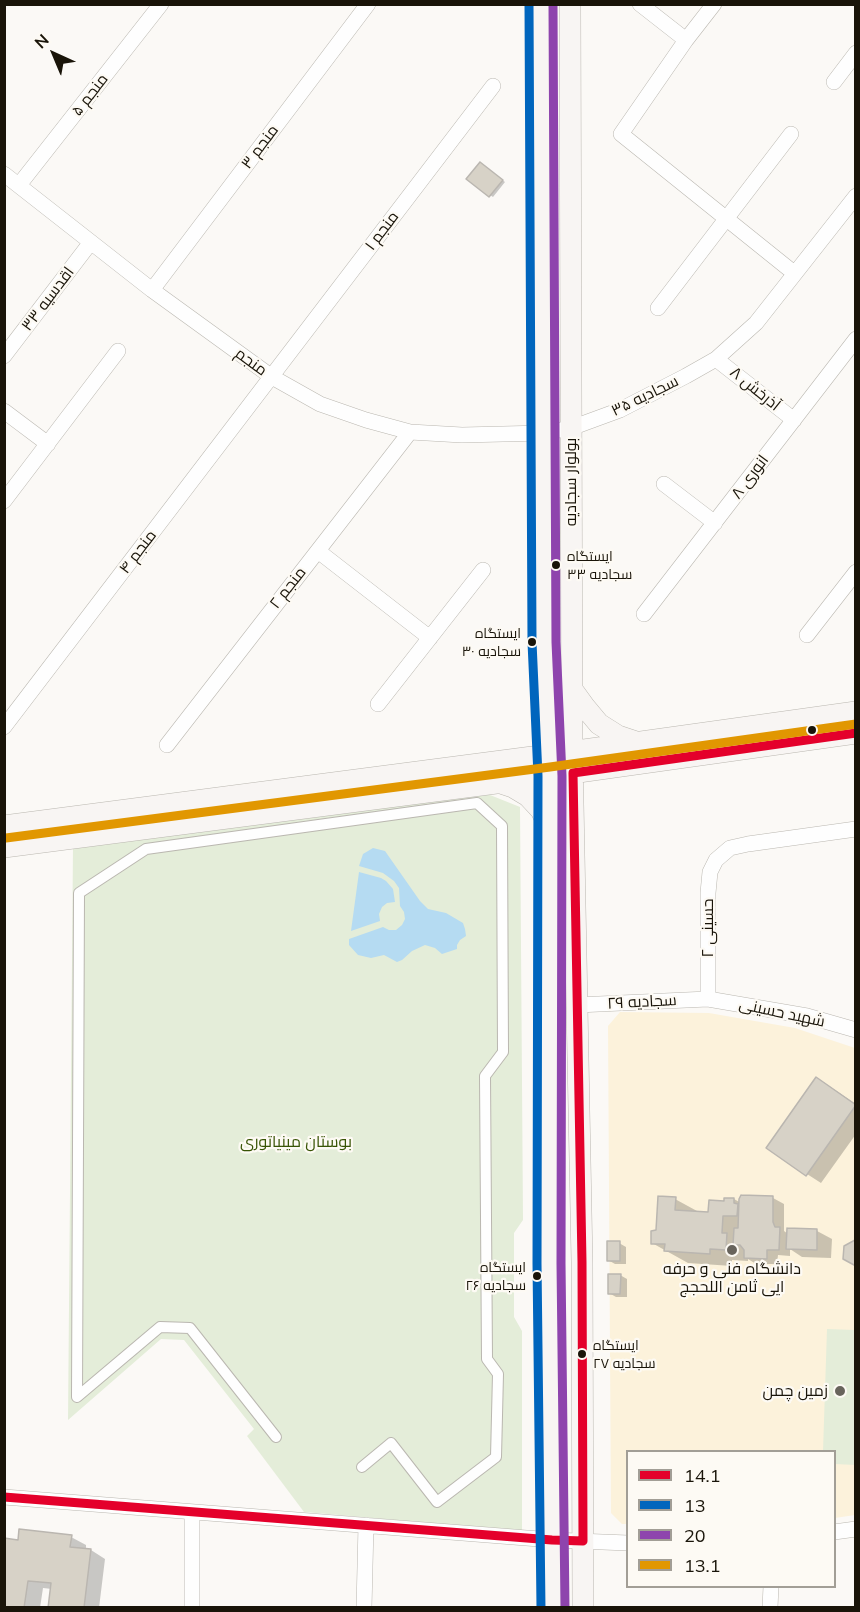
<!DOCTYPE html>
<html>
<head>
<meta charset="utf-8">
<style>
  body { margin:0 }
  #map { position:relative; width:860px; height:1612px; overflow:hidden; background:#fbf9f6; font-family:Mulish,sans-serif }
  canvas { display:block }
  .frame { position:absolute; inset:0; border:6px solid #191409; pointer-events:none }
  .legend { position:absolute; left:626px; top:1450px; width:210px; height:138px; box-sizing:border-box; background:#fdfaf4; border:2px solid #a29e96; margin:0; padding:8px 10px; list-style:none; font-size:18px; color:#191409 }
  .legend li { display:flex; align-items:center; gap:12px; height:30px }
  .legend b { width:30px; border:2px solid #a29e96 }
  .north { position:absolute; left:24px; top:24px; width:60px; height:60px; -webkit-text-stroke:4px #fdfaf4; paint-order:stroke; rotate:316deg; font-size:16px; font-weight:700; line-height:24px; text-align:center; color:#191409 }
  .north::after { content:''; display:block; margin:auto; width:21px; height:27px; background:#191409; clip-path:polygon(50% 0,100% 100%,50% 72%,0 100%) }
</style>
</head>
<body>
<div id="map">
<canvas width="860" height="1612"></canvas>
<div class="frame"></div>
<ul class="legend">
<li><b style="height:8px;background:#e4002b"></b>14.1</li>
<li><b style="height:8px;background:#0065bd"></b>13</li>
<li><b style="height:8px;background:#8e44ad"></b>20</li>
<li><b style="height:8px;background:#e19701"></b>13.1</li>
</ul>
<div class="north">N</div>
</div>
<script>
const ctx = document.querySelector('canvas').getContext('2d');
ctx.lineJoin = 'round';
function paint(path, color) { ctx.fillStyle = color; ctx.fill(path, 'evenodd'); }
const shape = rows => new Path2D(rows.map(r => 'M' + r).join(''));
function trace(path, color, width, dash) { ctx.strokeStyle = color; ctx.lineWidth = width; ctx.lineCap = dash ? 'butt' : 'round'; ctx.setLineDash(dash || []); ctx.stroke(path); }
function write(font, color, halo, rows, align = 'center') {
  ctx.font = font + ' Mulish,Cairo,sans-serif'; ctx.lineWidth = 4.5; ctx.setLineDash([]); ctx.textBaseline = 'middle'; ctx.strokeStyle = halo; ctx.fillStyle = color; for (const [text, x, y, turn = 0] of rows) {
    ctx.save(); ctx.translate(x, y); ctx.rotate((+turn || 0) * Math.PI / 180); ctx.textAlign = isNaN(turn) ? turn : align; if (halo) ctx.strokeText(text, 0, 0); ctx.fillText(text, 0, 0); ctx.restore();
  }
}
const built = shape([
  [620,1012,709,1013,795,1028,855,1048,855,1515,835,1518,834,1452,628,1452,627,1524,622,1524,611,1513,608,1026]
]);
const green = shape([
  [475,789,520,807,523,1220,514,1233,514,1317,522,1331,522,1531,304,1512,247,1436,254,1429,184,1340,161,1339,68,1420,73,846],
  [827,1329,855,1330,855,1465,835,1464,834,1452,823,1451]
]);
const water = shape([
  [373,848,385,851,420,901,428,909,446,913,463,923,465,929,466,936,460,940,457,945,457,949,442,954,435,948,425,945,412,951,402,960,397,962,384,955,371,958,358,955,349,945,349,939,383,927,389,930,396,930,402,925,405,919,404,912,400,906,399,888,394,881,383,873,359,866,363,854],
  [359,872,381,878,386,881,393,889,395,902,387,903,382,907,379,914,380,921,351,931]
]);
const shadow = shape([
  [483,165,505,182,493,197,490,195],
  [817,1078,856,1104,856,1134,821,1183,807,1174],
  [773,1198,784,1204,784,1231,788,1234,788,1230,817,1231,832,1239,831,1258,802,1257,790,1249,790,1256,778,1255,777,1264,756,1264,748,1259,748,1261,732,1260,732,1266,688,1263,652,1243,675,1199,697,1211,697,1213,709,1214,725,1202,734,1199,741,1203],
  [619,1243,626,1247,626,1264,615,1264,608,1260],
  [620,1275,627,1279,627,1297,616,1297,609,1293],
  [71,1537,86,1545,86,1550,91,1550,105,1559,99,1608,49,1608,52,1589,43,1588,40,1608,4,1608,19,1542]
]);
const building = shape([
  [480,162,503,180,489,197,466,179,480,162],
  [816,1077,856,1105,806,1176,766,1148,816,1077],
  [741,1195,773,1196,773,1222,775,1227,780,1227,779,1250,767,1250,767,1259,744,1258,744,1250,740,1245,733,1245,734,1228,738,1228,739,1199,741,1195],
  [658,1196,676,1197,675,1210,708,1212,709,1200,724,1201,724,1198,734,1198,734,1203,738,1204,737,1216,723,1216,722,1233,727,1233,726,1250,710,1249,710,1254,664,1251,665,1244,651,1244,651,1231,656,1230,658,1196],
  [787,1228,817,1229,817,1250,786,1249,787,1228],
  [855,1240,856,1264,854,1265,843,1259,844,1246,855,1240],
  [607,1241,620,1241,620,1261,607,1261,607,1241],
  [608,1274,621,1274,620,1294,608,1294,608,1274],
  [19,1529,72,1535,70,1547,91,1549,84,1608,48,1608,51,1583,28,1581,24,1608,4,1608,4,1538,18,1540,19,1529]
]);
const pedestrian = shape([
  [276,1437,190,1328,160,1327,77,1397,79,893,146,849,477,803,502,826,503,1052,485,1076,487,1359,498,1374,496,1457,437,1502,391,1443,362,1467]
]);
const minor = shape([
  [640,4,686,40],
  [714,4,686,40,621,134,794,273],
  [834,82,856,53],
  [4,174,152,290,272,377,320,404,366,420,410,432,462,435,544,433,571,428,620,410,686,376,716,359,756,323,856,196],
  [19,185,161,4],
  [152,290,368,4],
  [658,308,791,134],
  [4,356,91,242],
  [716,359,794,420],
  [4,411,48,444],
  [664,484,715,523],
  [4,501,118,351],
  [318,551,430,638],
  [644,614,856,339],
  [807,635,856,572],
  [378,704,483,570],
  [4,727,493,86],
  [167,745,410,432],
  [708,999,708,893,710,872,716,860,730,848,748,844,856,829],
  [577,1005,708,999,807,1016,856,1030],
  [4,1497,552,1540,628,1543],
  [834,1532,856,1529],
  [192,1608,192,1512],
  [364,1608,366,1525],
  [770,1608,771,1586]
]);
const secondary = shape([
  [541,4,544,433,544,642,550,776,549,1263,553,1608],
  [570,4,572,752,582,1262,583,1608],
  [571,688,584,706,599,724,618,736,636,742],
  [501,783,513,787,528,796,541,810,549,826],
  [4,826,548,755,856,712],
  [4,847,550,776,856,733]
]);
const bus1 = shape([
  [4,1497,552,1540,583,1541,582,1262,573,773,856,733]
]);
const bus2 = shape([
  [529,4,532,642,538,776,537,1263,541,1608]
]);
const bus3 = shape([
  [553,4,556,642,562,776,561,1263,565,1608]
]);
const bus4 = shape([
  [6,838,550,767,856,724]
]);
const markers = [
  [556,565,5,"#191409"],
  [532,642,5,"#191409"],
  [812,730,5,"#191409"],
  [732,1250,6,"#68645c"],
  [537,1276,5,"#191409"],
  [582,1354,5,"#191409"],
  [840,1391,6,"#68645c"]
];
const busNames = [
  ["ایستگاه",567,557],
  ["سجادیه ۳۳",567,575],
  ["ایستگاه",521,634,"right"],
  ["سجادیه ۳۰",521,652,"right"],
  ["ایستگاه",526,1268,"right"],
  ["سجادیه ۲۶",526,1286,"right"],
  ["ایستگاه",593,1346],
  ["سجادیه ۲۷",593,1364]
];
const streetNames = [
  ["منجم ۵",90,95,-52],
  ["منجم ۳",260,147,-53],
  ["منجم ۱",382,231,-53],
  ["اقدسیه ۳۳",48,299,-53],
  ["منجم",251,362,36],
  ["آذرخش ۸",755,389,39],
  ["سجادیه ۳۵",645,396,-26],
  ["انوری ۸",750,477,-53],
  ["بولوار سجادیه",571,482,-90],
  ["منجم ۴",138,552,-53],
  ["منجم ۲",288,588,-52],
  ["حسینی ۲",708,928,-90],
  ["سجادیه ۲۹",642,1002,-3],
  ["شهید حسینی",782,1013,12]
];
const parkNames = [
  ["بوستان مینیاتوری",296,1142]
];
const poiNames = [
  ["دانشگاه فنی و حرفه",732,1269],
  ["ایی ثامن اللحجج",732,1287],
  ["زمین چمن",828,1391,"right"]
];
paint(built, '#fcf2db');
paint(green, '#e4edd9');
paint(water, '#b5dbf2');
paint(shadow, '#0003');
paint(building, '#d7d2c7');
trace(building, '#bab6b0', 1.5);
trace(pedestrian, '#bab7b0', 12);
trace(minor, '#bab7b0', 16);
trace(secondary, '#bab7b0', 22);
trace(pedestrian, '#fefefe', 10);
trace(minor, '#fefefe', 15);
trace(secondary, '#f8f5f3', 21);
trace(bus1, '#e4002b', 9);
trace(bus2, '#0065bd', 9);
trace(bus3, '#8e44ad', 9);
trace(bus4, '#e19701', 9);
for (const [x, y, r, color] of markers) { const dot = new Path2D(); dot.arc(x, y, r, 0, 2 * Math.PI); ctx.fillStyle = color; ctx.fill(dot); trace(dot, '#fdfaf4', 2); }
write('14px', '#191409', '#fdfaf4', busNames, 'left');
write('16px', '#191409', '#fdfaf4', streetNames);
write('16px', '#375304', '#fdfaf4', parkNames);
write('16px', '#191409', '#fdfaf4', poiNames);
</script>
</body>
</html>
